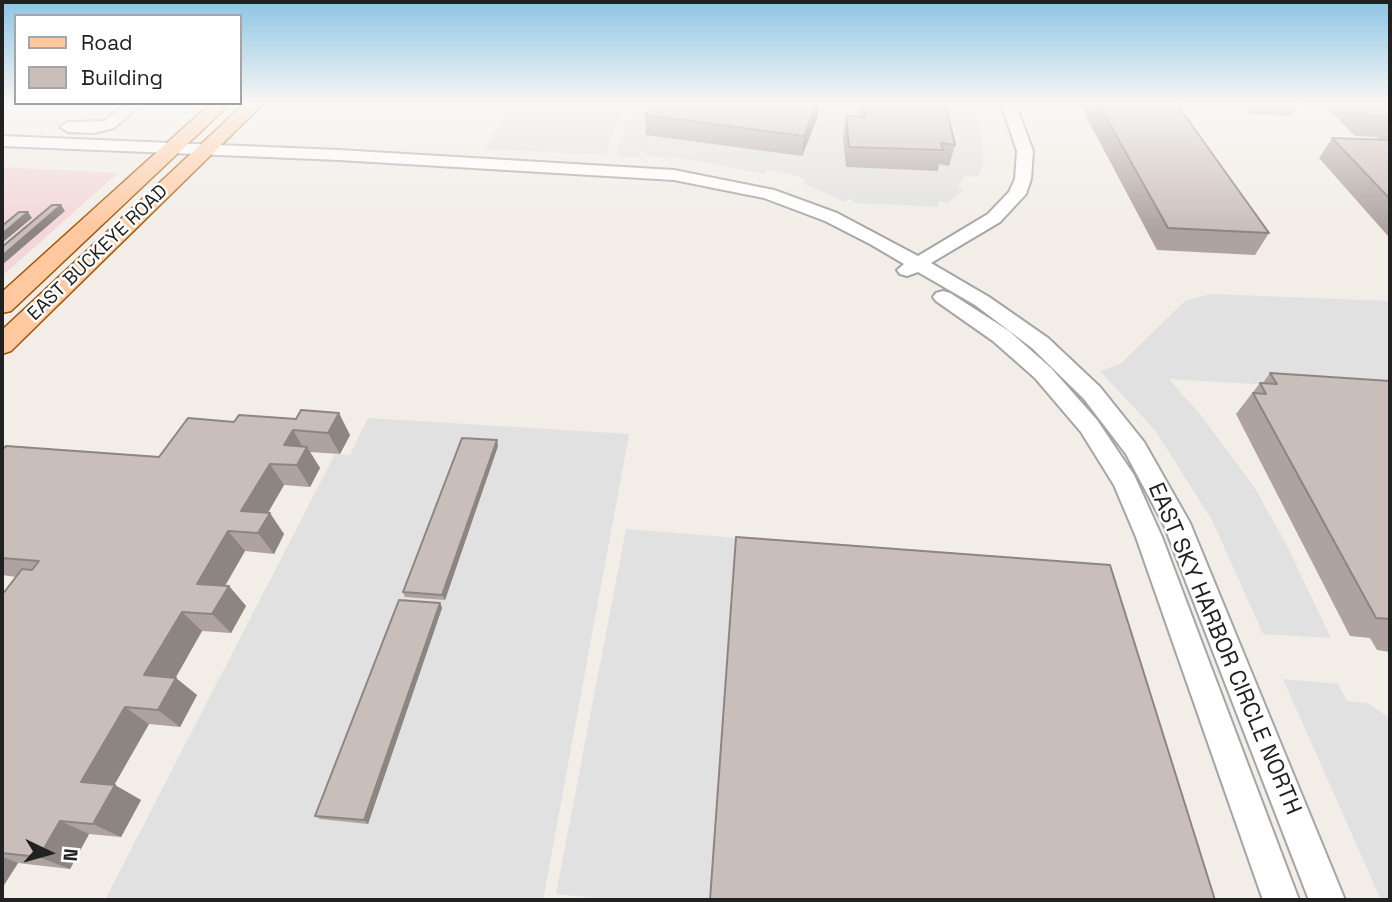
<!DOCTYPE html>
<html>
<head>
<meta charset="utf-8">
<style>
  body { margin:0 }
  #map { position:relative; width:1392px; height:902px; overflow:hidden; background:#f2ede7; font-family:"Space Grotesk",sans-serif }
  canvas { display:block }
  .frame { position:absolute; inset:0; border:4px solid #212121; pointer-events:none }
  .legend { position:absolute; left:14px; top:14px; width:228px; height:91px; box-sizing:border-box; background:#fff; border:2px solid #a6a6a6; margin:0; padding:9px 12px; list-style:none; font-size:21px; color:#212121 }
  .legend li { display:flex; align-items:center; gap:14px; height:35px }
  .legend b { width:35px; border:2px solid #a6a6a6 }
  .north { position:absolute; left:14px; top:818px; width:70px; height:70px; -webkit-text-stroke:5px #fff; paint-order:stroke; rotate:95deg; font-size:19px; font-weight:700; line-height:28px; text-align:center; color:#212121 }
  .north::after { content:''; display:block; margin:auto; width:24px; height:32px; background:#212121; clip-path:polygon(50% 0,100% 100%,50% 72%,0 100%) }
</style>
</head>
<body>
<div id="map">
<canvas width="1392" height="902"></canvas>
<div class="frame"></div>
<ul class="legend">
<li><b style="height:9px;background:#ffc89f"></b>Road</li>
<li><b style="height:19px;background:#cabeba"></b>Building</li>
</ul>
<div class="north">N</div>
</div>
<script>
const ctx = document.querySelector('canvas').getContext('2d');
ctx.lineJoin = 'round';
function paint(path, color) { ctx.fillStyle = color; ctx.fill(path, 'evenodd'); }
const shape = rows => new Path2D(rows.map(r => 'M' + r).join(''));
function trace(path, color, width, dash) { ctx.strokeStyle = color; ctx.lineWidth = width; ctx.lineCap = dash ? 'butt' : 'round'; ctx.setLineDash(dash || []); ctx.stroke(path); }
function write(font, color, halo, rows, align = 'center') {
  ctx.font = font + ' "Space Grotesk",sans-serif'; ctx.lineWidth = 5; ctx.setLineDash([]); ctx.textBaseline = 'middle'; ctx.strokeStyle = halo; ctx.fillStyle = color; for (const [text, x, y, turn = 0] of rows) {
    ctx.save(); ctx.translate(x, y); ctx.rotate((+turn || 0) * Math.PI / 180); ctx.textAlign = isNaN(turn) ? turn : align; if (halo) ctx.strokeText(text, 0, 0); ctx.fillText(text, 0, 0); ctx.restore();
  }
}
const commercial = shape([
  [2,167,118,173,2,276]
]);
const parking = shape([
  [510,103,623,103,606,155,484,149],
  [638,103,972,103,983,138,983,163,977,178,966,175,958,187,964,190,948,203,938,201,938,207,853,203,851,198,845,202,803,183,806,179,768,169,764,174,693,160,645,155,645,151,641,151,639,157,616,156,627,118,636,118,641,109,635,108],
  [1211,294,1390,301,1390,400,1289,386,1169,379,1203,418,1255,488,1285,542,1331,638,1263,634,1212,520,1155,430,1100,371,1120,364,1185,301],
  [368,418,629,434,543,900,105,900,335,454,350,455],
  [626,529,738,538,712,900,614,900,556,894],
  [1283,679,1338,684,1347,701,1367,703,1390,718,1390,900,1381,900]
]);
const minor = shape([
  [127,103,143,103,114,128,94,133,68,132,60,127,68,122,104,121,127,103],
  [1001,103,1015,103,1033,151,1031,179,1026,194,1000,222,931,263,989,297,1048,338,1100,387,1144,442,1190,523,1345,900,1309,900,1164,525,1126,454,1084,399,1032,348,975,305,918,272,907,276,900,274,897,270,904,264,870,244,825,221,764,198,674,180,339,160,2,146,2,136,339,150,674,170,774,190,837,213,918,256,988,214,1009,192,1015,179,1017,151,1001,103],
  [943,291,950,293,1009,331,1051,368,1097,420,1134,475,1162,537,1299,900,1263,900,1136,537,1114,485,1081,432,1035,378,993,341,936,301,933,297,936,293,943,291]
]);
const major = shape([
  [211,103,231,103,11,311,2,313,2,292,211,103],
  [245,103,264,103,11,351,2,354,2,330,245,103]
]);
const wall = shape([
  [859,103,945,103,955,145,949,166,939,164,938,171,846,167,843,137,846,116,860,117],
  [1079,103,1176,103,1269,233,1255,255,1157,250],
  [1242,103,1298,103,1291,116,1251,114],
  [1322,103,1390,103,1390,237,1388,236,1319,158,1332,138,1379,140,1377,137,1355,136],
  [645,115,818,116,802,156,646,135],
  [1270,373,1390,381,1390,652,1377,650,1370,638,1350,636,1236,414,1260,383,1262,384],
  [188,418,350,435,340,454,310,452,320,468,310,487,284,485,267,513,284,534,274,554,245,551,225,586,229,586,246,606,231,633,202,631,175,678,197,695,180,727,149,724,114,785,141,800,121,837,89,834,70,869,18,863,4,885,2,884,2,595,16,577,2,575,2,450,159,457],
  [498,446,445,600,405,597,403,592],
  [440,603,442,608,368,824,320,819,315,816]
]);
const shadedWall = shape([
  [817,103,819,103,818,116,802,156,804,136],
  [61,205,65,211,2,265,2,256],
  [28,212,32,218,2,243,2,234],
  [339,413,350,435,340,454,328,433],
  [293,430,305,451,307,447,320,468,310,487,284,445],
  [497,440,498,446,445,600,442,595],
  [270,464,284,485,257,532,241,511],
  [270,513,284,534,274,554,258,533],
  [228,531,245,551,215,603,197,584],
  [229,586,246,606,231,633,212,614],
  [440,603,442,608,368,824,364,820],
  [182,612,202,631,167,693,144,675],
  [176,678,197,695,180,727,158,710],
  [125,707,149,724,108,796,81,782],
  [115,785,141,800,121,837,93,824],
  [60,821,89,834,70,869,39,857],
  [2,857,18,863,4,885,2,884]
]);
const building = shape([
  [654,103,817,103,804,136,645,115,654,103],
  [864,103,945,103,955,145,941,143,943,150,849,147,846,116,866,117,864,103],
  [1098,103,1176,103,1269,233,1168,228,1098,103],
  [1355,103,1390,103,1390,117,1369,116,1355,103],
  [1332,138,1390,140,1390,199,1332,138],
  [52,205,61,205,2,256,2,247,52,205],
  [19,212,28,212,2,234,2,226,19,212],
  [1270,373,1390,381,1390,619,1376,618,1253,393,1266,394,1260,383,1277,384,1270,373],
  [301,410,339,413,328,433,293,430,284,445,307,447,297,465,270,464,241,511,270,513,258,533,228,531,197,584,229,586,212,614,182,612,144,675,176,678,158,710,125,707,81,782,115,785,93,824,60,821,39,857,2,853,2,595,22,569,32,570,39,561,2,558,2,450,6,446,159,457,188,418,234,422,239,415,296,419,301,410],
  [462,438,497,440,442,595,403,592,462,438],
  [736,537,1110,565,1215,900,710,900,736,537],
  [399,600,440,603,364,820,315,816,399,600]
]);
const farStreetnames = [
  ["EAST BUCKEYE ROAD",98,253,-44]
];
const streetNames = [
  ["EAST SKY HARBOR CIRCLE NORTH",1224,649,67]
];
paint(commercial, '#f3d6d9');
paint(parking, '#e1e1e1');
trace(minor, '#a5a5a5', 4);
trace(major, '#9e5400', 3);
paint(minor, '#fff');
paint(major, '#ffc89f');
paint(wall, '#aea3a0');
paint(shadedWall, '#8d8582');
paint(building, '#cabeba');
trace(building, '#8d8582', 2);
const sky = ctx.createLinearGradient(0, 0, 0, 229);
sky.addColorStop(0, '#8dc4e5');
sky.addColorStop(0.45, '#f9f7f4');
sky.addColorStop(1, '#f9f7f400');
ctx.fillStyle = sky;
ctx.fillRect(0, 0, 1392, 229);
write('19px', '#212121', '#fff', farStreetnames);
write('23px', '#212121', '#fff', streetNames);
</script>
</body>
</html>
